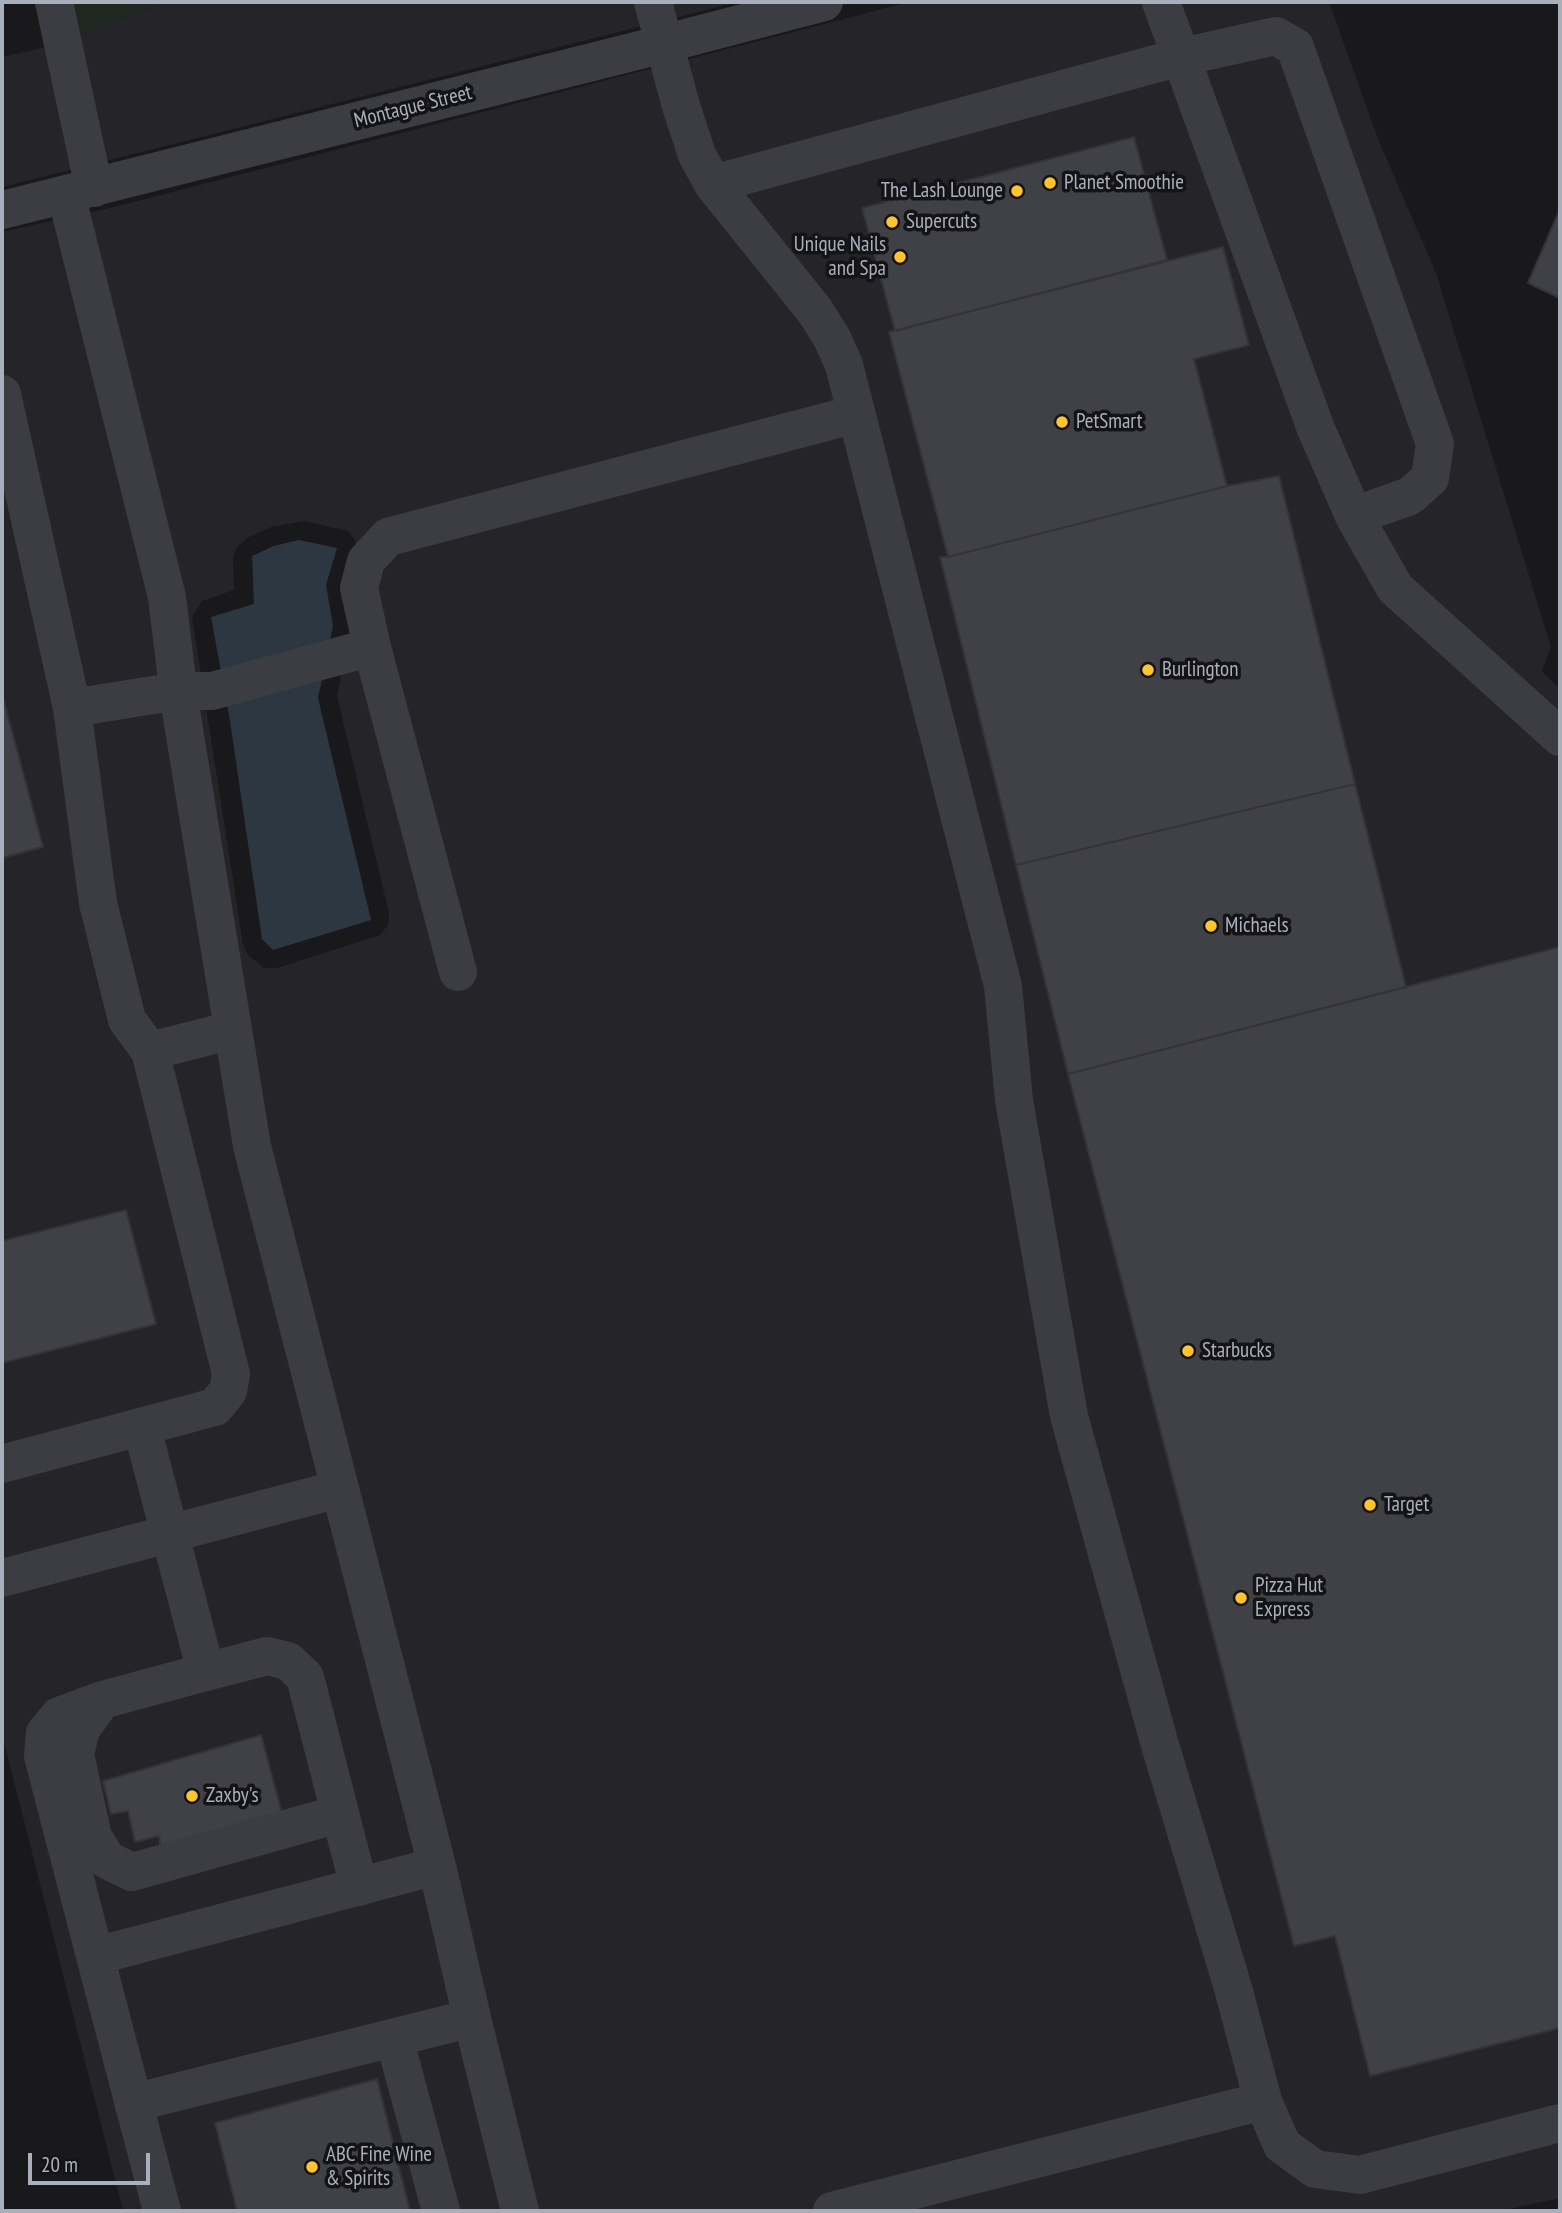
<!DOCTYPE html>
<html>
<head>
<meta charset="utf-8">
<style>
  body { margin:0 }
  #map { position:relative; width:1562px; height:2213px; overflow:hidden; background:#19191c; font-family:"PT Sans Narrow",sans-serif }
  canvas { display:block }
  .frame { position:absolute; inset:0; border:4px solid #aaafbc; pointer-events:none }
  .scale { position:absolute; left:28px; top:2153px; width:122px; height:32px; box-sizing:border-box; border:4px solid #aaafbc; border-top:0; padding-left:9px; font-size:21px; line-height:24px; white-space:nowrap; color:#aaafbc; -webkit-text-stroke:5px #141417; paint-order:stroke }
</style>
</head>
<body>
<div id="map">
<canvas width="1562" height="2213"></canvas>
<div class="frame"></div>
<div class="scale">20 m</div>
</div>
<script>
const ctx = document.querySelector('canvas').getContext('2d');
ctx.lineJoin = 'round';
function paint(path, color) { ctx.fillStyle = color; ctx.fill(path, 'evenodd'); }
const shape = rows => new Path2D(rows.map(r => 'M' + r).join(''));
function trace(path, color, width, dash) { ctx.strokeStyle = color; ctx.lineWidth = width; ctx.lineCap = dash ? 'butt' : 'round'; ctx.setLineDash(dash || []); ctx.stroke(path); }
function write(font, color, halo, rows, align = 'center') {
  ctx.font = font + ' "PT Sans Narrow",sans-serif'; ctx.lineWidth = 7; ctx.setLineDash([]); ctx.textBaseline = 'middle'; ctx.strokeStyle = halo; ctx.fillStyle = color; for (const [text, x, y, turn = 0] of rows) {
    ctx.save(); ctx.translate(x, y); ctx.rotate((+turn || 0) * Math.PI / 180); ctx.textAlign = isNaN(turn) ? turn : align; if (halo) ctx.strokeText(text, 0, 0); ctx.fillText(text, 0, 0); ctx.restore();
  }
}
const built = shape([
  [167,2,738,2,2,187,2,57,50,46],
  [910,2,1329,2,1378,139,1436,273,1551,647,1542,671,1560,690,1560,2198,1499,2211,123,2211,2,1734,2,232,118,206],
  [305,521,348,531,355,540,351,628,337,696,389,913,388,925,380,935,277,968,264,968,248,955,243,944,192,617,202,601,234,590,233,559,237,547,247,538,271,527]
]);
const green = shape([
  [44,2,167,2,50,46]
]);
const water = shape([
  [299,540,337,548,326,585,333,626,318,698,371,920,273,950,262,939,230,721,211,617,254,604,252,556,274,546]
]);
const building = shape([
  [1134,137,1167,260,895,331,862,208,1134,137],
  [1560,209,1560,298,1528,283,1560,209],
  [1223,247,1249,345,1194,359,1227,486,948,557,889,332,1223,247],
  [1279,476,1355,784,1016,865,940,557,948,557,1227,486,1279,476],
  [2,694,43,847,2,858,2,694],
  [1355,784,1406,987,1068,1074,1016,865,1355,784],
  [1560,947,1560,2028,1370,2076,1335,1936,1294,1946,1068,1074,1560,947],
  [126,1210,156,1324,2,1363,2,1241,126,1210],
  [261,1735,283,1817,161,1851,159,1836,135,1842,128,1811,111,1814,103,1781,261,1735],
  [377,2079,410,2211,237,2211,215,2123,377,2079]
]);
const minor = shape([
  [54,2,94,188],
  [653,2,681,106,697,155,713,184,815,311,832,338,844,365,1003,986,1014,1100,1069,1416,1160,1745,1233,1988,1263,2101,1282,2145,1315,2169,1360,2175,1560,2123],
  [1161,2,1316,429,1354,516,1395,588,1560,737],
  [713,184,1181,57,1276,36,1295,47,1435,444,1430,478,1410,496,1354,516],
  [66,194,167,597,180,705,252,1146,437,1866,472,2018,520,2211],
  [2,210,640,50,824,2],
  [2,394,72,708,98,903,127,1020,150,1051,231,1374,228,1391,215,1407,2,1464],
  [72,708,178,691,212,691,372,647],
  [458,972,372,647,359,588,366,561,388,537,856,414],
  [150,1051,233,1030],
  [142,1428,206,1672],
  [2,1578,339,1489],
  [102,1700,81,1729,75,1754,93,1837,107,1860,132,1872,339,1814],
  [95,1956,43,1756,45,1733,59,1716,102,1700,206,1672,267,1656,288,1661,305,1677,359,1887],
  [394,2038,441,2211],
  [133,2103,472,2018],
  [162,2211,95,1956,437,1866],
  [832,2211,1263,2101]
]);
const markers = [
  [1050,183,7,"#ffc42e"],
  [1017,191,7,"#ffc42e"],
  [892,222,7,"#ffc42e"],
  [900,257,7,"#ffc42e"],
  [1062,422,7,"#ffc42e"],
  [1148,670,7,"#ffc42e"],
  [1211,926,7,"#ffc42e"],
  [1188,1351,7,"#ffc42e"],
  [1370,1505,7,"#ffc42e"],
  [1241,1598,7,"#ffc42e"],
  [192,1796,7,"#ffc42e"],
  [312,2167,7,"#ffc42e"]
];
const streetNames = [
  ["Montague Street",413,107,-14]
];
const poiNames = [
  ["Planet Smoothie",1064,183],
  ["The Lash Lounge",1003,191,"right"],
  ["Supercuts",906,222],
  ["Unique Nails",886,245,"right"],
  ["and Spa",886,269,"right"],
  ["PetSmart",1076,422],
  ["Burlington",1162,670],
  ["Michaels",1225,926],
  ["Starbucks",1202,1351],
  ["Target",1384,1505],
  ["Pizza Hut",1255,1586],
  ["Express",1255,1610],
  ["Zaxby's",206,1796],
  ["ABC Fine Wine",326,2155],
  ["& Spirits",326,2179]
];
paint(built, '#252529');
paint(green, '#1e2720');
paint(water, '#2d3741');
paint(building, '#404146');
trace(building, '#333338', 2);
trace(minor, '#3c3c43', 38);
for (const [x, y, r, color] of markers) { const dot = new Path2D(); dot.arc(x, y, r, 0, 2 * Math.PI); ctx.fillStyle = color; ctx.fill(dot); trace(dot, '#141417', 2.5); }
write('21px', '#aaafbc', '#141417', streetNames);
write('21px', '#aaafbc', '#141417', poiNames, 'left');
</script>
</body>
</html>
